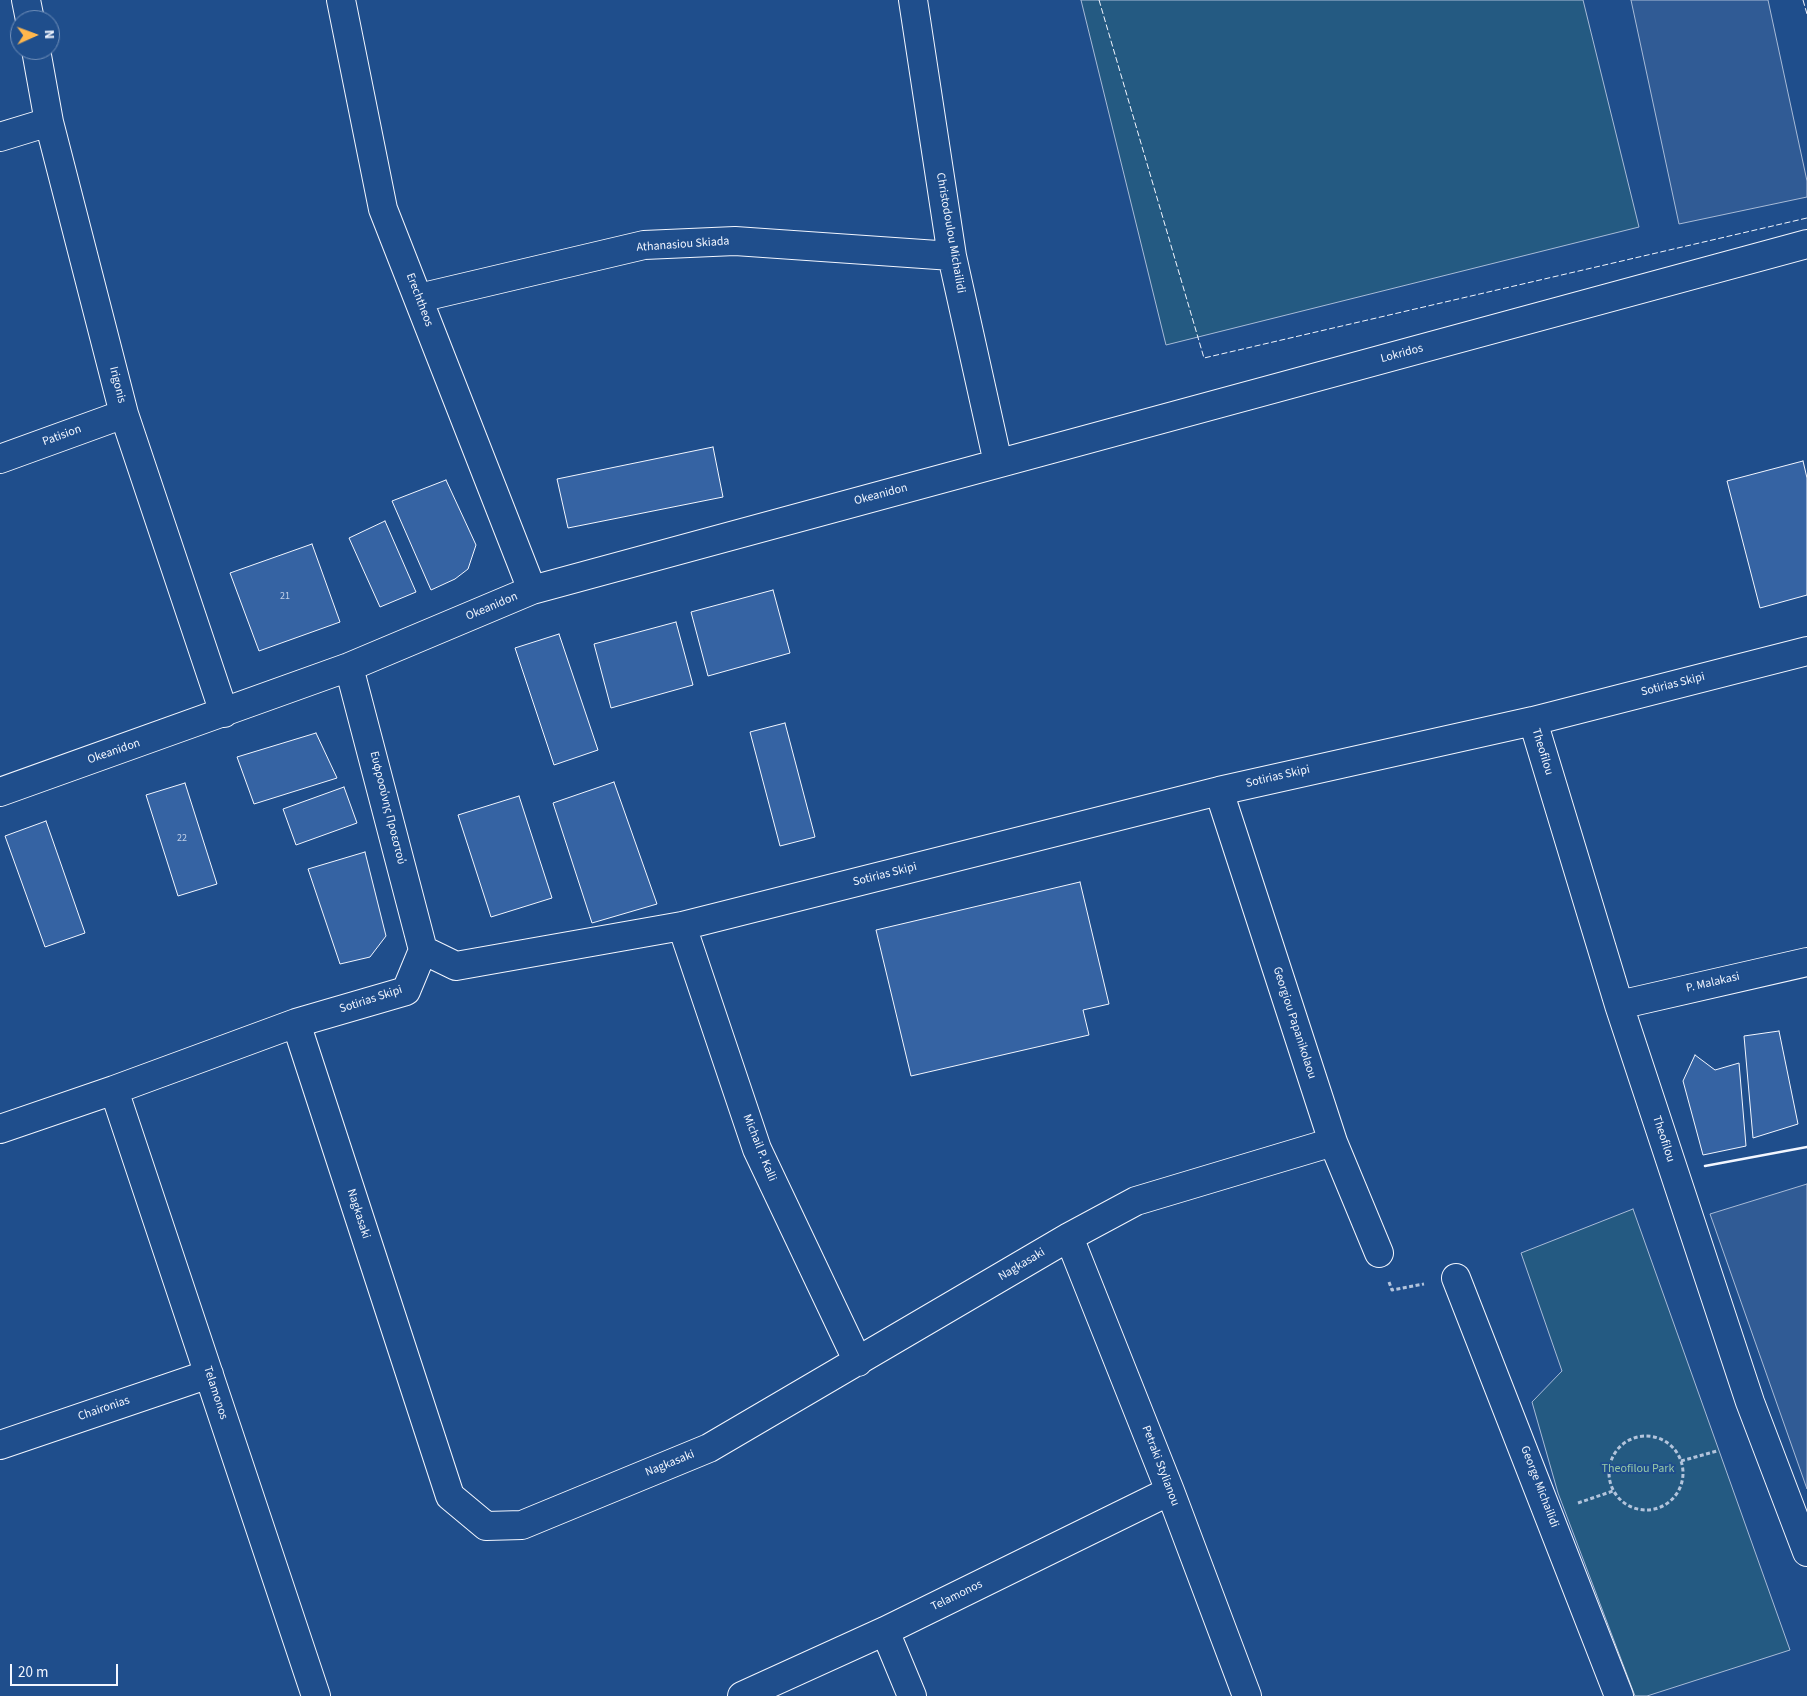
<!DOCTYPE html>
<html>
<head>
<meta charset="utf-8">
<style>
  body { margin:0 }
  #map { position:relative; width:1807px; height:1696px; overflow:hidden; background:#1f4e8c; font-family:"Source Sans 3",sans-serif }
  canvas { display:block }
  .north { position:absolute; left:10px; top:10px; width:50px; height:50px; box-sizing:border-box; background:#1f4e8c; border:1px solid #7391ba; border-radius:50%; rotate:88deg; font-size:14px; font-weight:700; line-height:20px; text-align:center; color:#f2f6ff }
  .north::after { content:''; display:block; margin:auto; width:18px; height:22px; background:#ffb74d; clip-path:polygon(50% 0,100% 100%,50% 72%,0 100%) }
  .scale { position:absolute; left:10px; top:1664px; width:108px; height:22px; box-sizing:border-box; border:2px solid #f2f6ff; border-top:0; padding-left:6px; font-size:15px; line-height:18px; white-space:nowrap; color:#f2f6ff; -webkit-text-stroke:4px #1f4e8c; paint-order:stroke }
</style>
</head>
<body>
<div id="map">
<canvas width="1807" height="1696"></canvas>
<div class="north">N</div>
<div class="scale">20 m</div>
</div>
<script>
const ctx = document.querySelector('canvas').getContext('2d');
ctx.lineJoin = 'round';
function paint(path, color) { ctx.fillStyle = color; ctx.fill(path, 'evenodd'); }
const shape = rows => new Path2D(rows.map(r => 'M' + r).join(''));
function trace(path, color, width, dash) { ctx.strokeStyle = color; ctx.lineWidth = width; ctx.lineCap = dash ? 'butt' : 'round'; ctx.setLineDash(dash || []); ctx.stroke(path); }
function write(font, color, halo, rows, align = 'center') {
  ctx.font = font + ' "Source Sans 3",sans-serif'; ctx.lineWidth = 4; ctx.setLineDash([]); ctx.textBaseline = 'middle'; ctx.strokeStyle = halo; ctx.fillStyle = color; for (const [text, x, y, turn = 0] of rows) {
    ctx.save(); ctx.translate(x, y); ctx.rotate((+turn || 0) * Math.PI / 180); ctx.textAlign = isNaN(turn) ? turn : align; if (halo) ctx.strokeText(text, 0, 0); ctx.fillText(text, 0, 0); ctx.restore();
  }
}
const green = shape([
  [1081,0,1583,0,1639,227,1166,345,1081,0],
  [1633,1209,1790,1650,1647,1696,1635,1696,1558,1493,1532,1402,1562,1371,1521,1253,1633,1209]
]);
const parking = shape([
  [1631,0,1768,0,1807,181,1807,197,1679,224,1631,0],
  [1807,1184,1807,1489,1710,1214,1807,1184]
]);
const building = shape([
  [713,447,723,497,568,528,557,479,713,447],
  [1803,461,1807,478,1807,595,1760,608,1727,481,1803,461],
  [446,480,476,545,468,569,455,579,431,590,392,501,446,480],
  [385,521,416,592,380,607,349,538,385,521],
  [312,544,340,622,259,651,230,573,312,544],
  [773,590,790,653,708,676,691,612,773,590],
  [676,622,693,685,611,708,594,644,676,622],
  [559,634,598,750,554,765,515,648,559,634],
  [785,723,815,837,780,846,750,732,785,723],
  [316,733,337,778,254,804,237,757,316,733],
  [614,782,657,904,592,923,553,803,614,782],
  [185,783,217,884,178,896,146,795,185,783],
  [344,787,357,823,296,845,283,809,344,787],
  [519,796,552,898,491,917,458,815,519,796],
  [46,821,85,933,45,947,5,836,46,821],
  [365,852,386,936,370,957,340,964,308,869,365,852],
  [1080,882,1109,1004,1083,1010,1089,1035,911,1076,876,930,1080,882],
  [1779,1031,1798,1124,1753,1138,1744,1036,1779,1031],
  [1695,1055,1715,1070,1739,1063,1746,1146,1703,1155,1683,1081,1695,1055]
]);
const path = shape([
  [1389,1282,1392,1290,1424,1284],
  '1609 1473a37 37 0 1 1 74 0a37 37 0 1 1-74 0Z',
  [1681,1461,1717,1451],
  [1578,1503,1613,1491]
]);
const minor = shape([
  [26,0,30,20],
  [341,0,383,209,532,590],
  [913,0,952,256,998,463],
  [36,50,49,122,124,414,224,713],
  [0,137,49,122],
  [419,298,644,245,735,241,952,256],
  [0,459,124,414],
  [349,667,423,950],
  [1533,721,1619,1005,1750,1402,1807,1552],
  [1219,791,1333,1142,1379,1253],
  [0,792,349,667,532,590,1807,244],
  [682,926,757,1149,858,1362],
  [423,950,456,966,682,926,1219,791,1533,721,1807,651],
  [1619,1005,1807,962],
  [296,1023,450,1496,486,1526,522,1525,709,1448,1069,1237,1136,1201,1333,1142],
  [114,1090,316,1696],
  [0,1129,114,1090,296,1023,406,991,423,950],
  [1069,1237,1170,1491,1247,1696],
  [1456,1278,1619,1696],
  [0,1445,209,1374],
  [885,1631,912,1696],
  [742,1696,885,1631,1170,1491]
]);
const fence = shape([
  [1099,0,1204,358,1807,218],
  [1803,0,1807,14]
]);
const wall = shape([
  [1705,1166,1807,1147]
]);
const numberNames = [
  ["21",285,597],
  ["22",182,839]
];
const streetNames = [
  ["Christodoulou Michailidi",950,233,80],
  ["Athanasiou Skiada",683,245,-4],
  ["Erechtheos",419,300,69],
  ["Lokridos",1402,354,-15],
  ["Irigonis",117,385,76],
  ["Patision",62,436,-20],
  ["Okeanidon",881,495,-15],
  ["Okeanidon",492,607,-23],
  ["Sotirias Skipi",1673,685,-14],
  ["Okeanidon",114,752,-19],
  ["Theofilou",1542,752,73],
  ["Sotirias Skipi",1278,777,-13],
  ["Ευφροσύνης Προεστού",387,808,76],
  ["Sotirias Skipi",885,875,-14],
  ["P. Malakasi",1713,983,-13],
  ["Sotirias Skipi",371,1000,-18],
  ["Georgiou Papanikolaou",1294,1023,72],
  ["Theofilou",1663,1139,72],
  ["Michail P. Kalli",759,1148,68],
  ["Nagkasaki",358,1214,72],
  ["Nagkasaki",1022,1265,-31],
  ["Telamonos",215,1393,72],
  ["Chaironias",104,1409,-19],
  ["Nagkasaki",670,1464,-22],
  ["Petraki Stylianou",1160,1466,69],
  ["George Michailidi",1539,1487,69],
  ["Telamonos",957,1596,-26]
];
const parkNames = [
  ["Theofilou Park",1638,1469]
];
paint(green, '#245a82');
trace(green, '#a8bbd7', 1);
paint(parking, '#305b95');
trace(parking, '#a8bbd7', 1);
paint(building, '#3563a3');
trace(building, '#f2f6ff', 1);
trace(minor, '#f2f6ff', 30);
trace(path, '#b3c4dc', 3, [4, 2.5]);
trace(minor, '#1f4e8c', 28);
trace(fence, '#f2f6ff', 1, [6, 2.5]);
trace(wall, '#f2f6ff', 2.5);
write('10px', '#c3d1e8', null, numberNames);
write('12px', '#f2f6ff', '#1f4e8c', streetNames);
write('12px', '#97c8a6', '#1f4e8c', parkNames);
</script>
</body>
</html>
